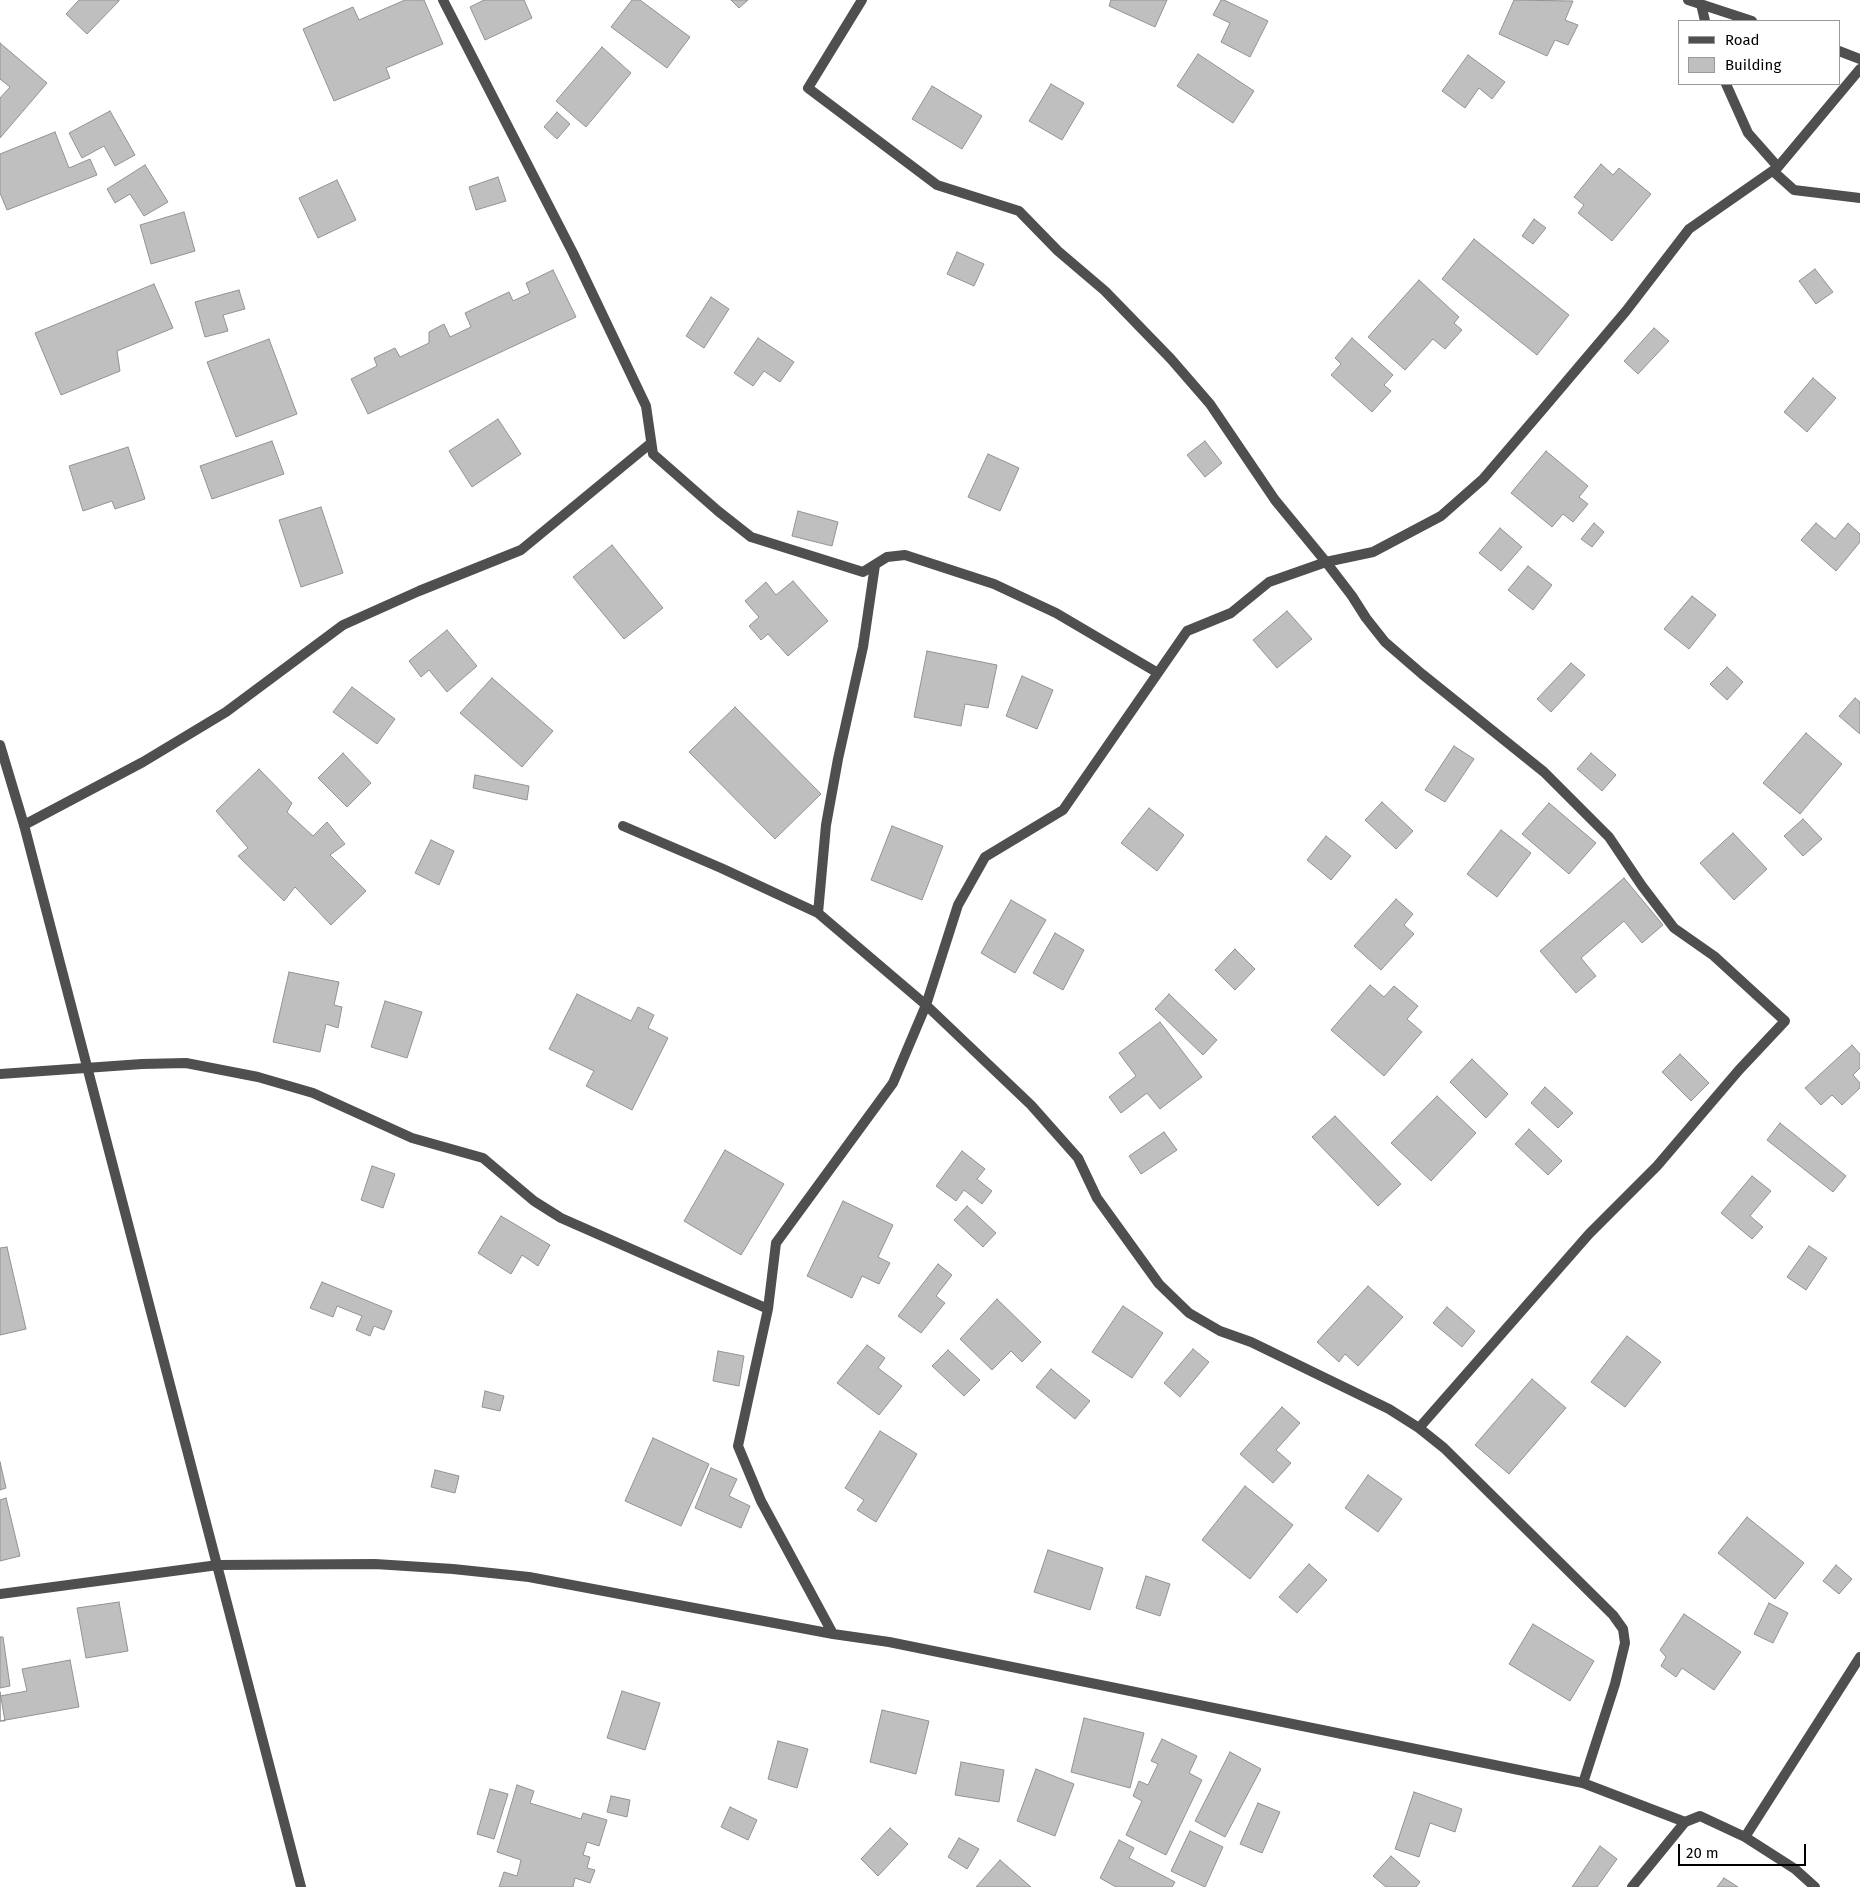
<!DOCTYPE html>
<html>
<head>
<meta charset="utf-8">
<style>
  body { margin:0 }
  #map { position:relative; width:1860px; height:1887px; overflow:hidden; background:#fff; font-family:"Fira Sans",sans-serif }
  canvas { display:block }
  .legend { position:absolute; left:1678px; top:20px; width:162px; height:65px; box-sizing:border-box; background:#fff; border:1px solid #999; margin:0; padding:6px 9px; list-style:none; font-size:15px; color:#000 }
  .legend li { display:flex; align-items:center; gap:10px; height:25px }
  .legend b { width:25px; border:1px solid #999 }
  .scale { position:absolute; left:1678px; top:1844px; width:128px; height:22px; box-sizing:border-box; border:2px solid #000; border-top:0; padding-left:6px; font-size:15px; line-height:18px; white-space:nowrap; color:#000; -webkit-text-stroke:4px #fff; paint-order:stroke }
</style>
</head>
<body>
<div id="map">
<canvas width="1860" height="1887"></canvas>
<ul class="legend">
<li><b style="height:6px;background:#4f4f4f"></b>Road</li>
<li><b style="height:14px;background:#bfbfbf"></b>Building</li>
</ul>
<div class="scale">20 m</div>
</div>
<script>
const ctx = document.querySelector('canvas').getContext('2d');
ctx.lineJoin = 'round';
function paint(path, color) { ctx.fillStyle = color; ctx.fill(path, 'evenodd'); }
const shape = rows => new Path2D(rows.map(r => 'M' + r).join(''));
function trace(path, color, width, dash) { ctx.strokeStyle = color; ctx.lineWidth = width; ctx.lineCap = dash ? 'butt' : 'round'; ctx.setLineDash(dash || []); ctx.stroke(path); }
const building = shape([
  [79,0,119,0,119,1,87,34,66,14,79,0],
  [405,0,424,0,443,44,386,68,390,78,334,101,303,29,353,7,359,20,405,0],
  [484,0,524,0,532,18,485,40,470,7,484,0],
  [632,0,640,0,690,37,667,68,611,27,632,0],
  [731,0,748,0,739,8,731,0],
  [1111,0,1167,0,1155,27,1109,6,1111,0],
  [1221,0,1224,0,1268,21,1250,57,1221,42,1230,23,1213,15,1221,0],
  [1514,0,1573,1,1565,20,1578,25,1568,45,1555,40,1547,56,1499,34,1514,0],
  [0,43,47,83,0,138,0,98,10,87,0,79,0,43],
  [602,47,631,73,586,127,556,101,602,47],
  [1198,54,1254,91,1233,123,1177,86,1198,54],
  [1468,55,1505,82,1492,99,1479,88,1465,108,1442,91,1468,55],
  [1051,84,1084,103,1062,140,1029,121,1051,84],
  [932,86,982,116,962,149,912,119,932,86],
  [110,111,135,155,115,166,104,146,82,158,69,133,110,111],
  [557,112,570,124,557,139,544,127,557,112],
  [55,132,69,168,90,159,97,175,7,210,0,193,0,154,55,132],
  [1601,164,1613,175,1619,168,1651,194,1612,241,1578,213,1584,205,1574,197,1601,164],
  [145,165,168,202,144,216,130,194,115,203,107,189,145,165],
  [498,177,506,201,476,210,469,187,498,177],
  [337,180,356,220,318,238,299,198,337,180],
  [184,212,195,251,151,264,140,225,184,212],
  [1534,219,1546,228,1533,244,1522,236,1534,219],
  [1474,239,1569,315,1537,355,1442,279,1474,239],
  [957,252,984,264,974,286,947,274,957,252],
  [1815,269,1833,292,1816,304,1799,281,1815,269],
  [553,270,576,317,368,414,351,379,377,366,374,358,395,348,400,357,429,343,429,332,444,324,450,337,471,327,465,313,509,292,513,301,530,293,526,283,553,270],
  [1419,280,1459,317,1454,323,1462,330,1445,349,1433,339,1405,370,1368,337,1419,280],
  [154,284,173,328,117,351,120,371,61,395,35,333,154,284],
  [239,290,245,309,223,315,228,331,205,337,195,302,239,290],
  [711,297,729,309,704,348,686,336,711,297],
  [1654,328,1669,341,1638,374,1624,361,1654,328],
  [758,338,794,362,780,382,764,371,753,386,734,373,758,338],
  [1352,338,1393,375,1384,385,1391,391,1372,412,1331,375,1341,364,1335,358,1352,338],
  [269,339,297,414,236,437,207,362,269,339],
  [1813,378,1836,398,1807,432,1784,412,1813,378],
  [498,419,521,454,472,487,449,451,498,419],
  [272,441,284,474,212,499,200,466,272,441],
  [1205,441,1222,463,1205,477,1187,455,1205,441],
  [128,447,145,499,115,509,112,501,83,511,69,466,128,447],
  [1546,451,1588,486,1579,497,1588,504,1573,522,1563,514,1552,527,1511,493,1546,451],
  [988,454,1019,468,1000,511,968,497,988,454],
  [321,507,343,573,301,587,279,520,321,507],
  [798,511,838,522,832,546,792,536,798,511],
  [1594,523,1604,532,1592,547,1581,539,1594,523],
  [1816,523,1835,539,1848,523,1860,534,1860,542,1836,571,1801,540,1816,523],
  [1500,528,1522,547,1501,571,1479,553,1500,528],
  [612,545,663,608,624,639,573,577,612,545],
  [1528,566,1552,585,1533,610,1508,590,1528,566],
  [793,581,828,621,788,656,768,634,761,640,749,626,759,617,745,601,766,582,776,595,793,581],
  [1692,596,1716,615,1689,649,1664,629,1692,596],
  [1287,611,1312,639,1277,668,1253,640,1287,611],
  [447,630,477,666,447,692,429,670,421,677,409,661,447,630],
  [927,651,997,665,988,708,965,704,961,726,914,717,927,651],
  [1571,663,1585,675,1551,712,1537,699,1571,663],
  [1727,667,1743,682,1727,700,1710,684,1727,667],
  [1022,676,1053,690,1037,729,1006,716,1022,676],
  [492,678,553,731,522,767,460,713,492,678],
  [352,687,395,719,377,744,333,712,352,687],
  [1855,698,1860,702,1860,734,1839,716,1855,698],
  [735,707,821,794,775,839,689,752,735,707],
  [1806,733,1842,764,1800,814,1763,783,1806,733],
  [1454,746,1474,759,1445,802,1425,790,1454,746],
  [343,753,371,783,347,807,318,778,343,753],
  [1591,753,1616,775,1602,791,1577,769,1591,753],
  [259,769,292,803,287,812,313,836,327,822,345,844,330,855,366,891,331,925,295,887,284,901,238,856,248,848,216,811,259,769],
  [475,775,529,786,527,800,473,788,475,775],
  [1382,802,1413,831,1396,849,1365,820,1382,802],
  [1549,803,1596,843,1569,874,1522,834,1549,803],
  [1149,808,1184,835,1157,871,1121,843,1149,808],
  [1803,819,1822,839,1803,856,1784,836,1803,819],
  [892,826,943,846,922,900,871,880,892,826],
  [1501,830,1531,853,1497,897,1467,874,1501,830],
  [1733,833,1767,869,1734,900,1700,863,1733,833],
  [1326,836,1351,856,1331,880,1307,860,1326,836],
  [431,840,454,851,439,885,415,873,431,840],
  [1624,878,1663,925,1642,943,1624,921,1581,958,1596,976,1576,993,1540,951,1624,878],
  [1396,899,1413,914,1404,925,1414,934,1381,970,1354,946,1396,899],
  [1011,900,1046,920,1015,973,981,953,1011,900],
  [1055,933,1084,950,1063,990,1033,973,1055,933],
  [1235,949,1255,969,1235,990,1215,970,1235,949],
  [289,972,339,982,334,1005,342,1007,338,1028,326,1024,320,1052,273,1042,289,972],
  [1370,985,1384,997,1394,986,1418,1006,1407,1019,1422,1032,1384,1076,1331,1030,1370,985],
  [577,994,631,1021,638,1007,654,1015,648,1028,668,1038,632,1110,586,1086,594,1071,549,1049,577,994],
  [1169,994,1217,1040,1203,1055,1155,1009,1169,994],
  [385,1001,422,1012,407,1058,371,1047,385,1001],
  [1160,1022,1202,1077,1160,1109,1147,1093,1121,1113,1109,1097,1136,1076,1119,1053,1160,1022],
  [1852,1045,1860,1054,1860,1068,1853,1075,1860,1083,1860,1088,1842,1105,1832,1095,1821,1105,1805,1088,1852,1045],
  [1680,1054,1709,1083,1691,1101,1662,1072,1680,1054],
  [1472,1059,1508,1094,1486,1118,1450,1082,1472,1059],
  [1545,1087,1573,1113,1558,1128,1531,1103,1545,1087],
  [1437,1096,1476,1133,1431,1181,1391,1143,1437,1096],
  [1335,1116,1401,1184,1378,1206,1312,1137,1335,1116],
  [1780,1123,1846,1176,1833,1192,1767,1140,1780,1123],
  [1529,1129,1562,1161,1548,1175,1515,1144,1529,1129],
  [1164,1132,1177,1150,1141,1174,1129,1156,1164,1132],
  [725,1150,784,1184,741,1255,684,1221,725,1150],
  [962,1151,985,1169,977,1179,992,1191,982,1204,964,1190,956,1201,936,1186,962,1151],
  [372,1166,395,1174,383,1208,361,1200,372,1166],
  [1752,1176,1771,1191,1750,1216,1763,1227,1752,1239,1721,1213,1752,1176],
  [843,1201,893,1225,878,1257,890,1263,879,1284,862,1276,852,1298,807,1276,843,1201],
  [967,1206,996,1233,983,1247,954,1220,967,1206],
  [501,1216,550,1245,538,1266,522,1255,511,1274,478,1253,501,1216],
  [1809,1246,1827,1258,1806,1290,1787,1277,1809,1246],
  [7,1247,26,1329,0,1335,0,1248,7,1247],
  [938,1264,952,1275,936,1296,945,1303,921,1333,898,1316,938,1264],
  [322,1282,392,1311,384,1330,374,1326,370,1336,356,1330,362,1316,337,1306,333,1317,310,1308,322,1282],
  [1368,1286,1403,1317,1358,1366,1345,1354,1339,1362,1317,1342,1368,1286],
  [997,1299,1041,1342,1022,1362,1011,1351,992,1370,960,1339,997,1299],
  [1123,1306,1163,1333,1132,1378,1092,1352,1123,1306],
  [1447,1307,1475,1331,1462,1347,1433,1323,1447,1307],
  [1627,1336,1661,1362,1625,1407,1591,1382,1627,1336],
  [867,1345,885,1358,878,1368,902,1386,879,1415,837,1383,867,1345],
  [1193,1349,1209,1362,1180,1397,1164,1383,1193,1349],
  [948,1350,980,1380,964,1396,932,1366,948,1350],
  [718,1351,744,1356,739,1386,713,1381,718,1351],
  [1051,1369,1090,1401,1075,1419,1036,1387,1051,1369],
  [1532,1379,1566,1408,1509,1474,1475,1445,1532,1379],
  [485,1391,504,1396,500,1411,482,1407,485,1391],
  [1282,1407,1300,1423,1276,1450,1291,1463,1273,1483,1240,1454,1282,1407],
  [880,1431,917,1454,876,1522,857,1510,864,1500,845,1488,880,1431],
  [653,1438,709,1464,681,1526,625,1501,653,1438],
  [0,1462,6,1488,0,1490,0,1462],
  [711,1468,737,1479,729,1496,750,1506,741,1528,695,1508,711,1468],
  [435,1470,459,1476,455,1493,431,1487,435,1470],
  [1368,1475,1402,1499,1378,1532,1345,1508,1368,1475],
  [1245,1486,1293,1525,1250,1579,1202,1540,1245,1486],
  [6,1498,20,1556,0,1561,0,1500,6,1498],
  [1747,1517,1804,1563,1775,1599,1718,1553,1747,1517],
  [1048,1550,1103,1568,1090,1610,1034,1592,1048,1550],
  [1309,1564,1327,1580,1297,1613,1279,1597,1309,1564],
  [1836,1565,1852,1579,1839,1594,1823,1581,1836,1565],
  [1146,1576,1170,1584,1160,1616,1136,1608,1146,1576],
  [119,1602,128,1651,86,1658,77,1608,119,1602],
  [1769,1603,1788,1613,1773,1643,1754,1634,1769,1603],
  [1684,1614,1741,1652,1714,1690,1682,1668,1676,1677,1661,1666,1666,1657,1660,1650,1684,1614],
  [1533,1624,1594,1661,1570,1701,1509,1664,1533,1624],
  [0,1637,3,1637,10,1686,0,1688,0,1637],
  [70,1660,79,1707,0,1721,0,1696,27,1691,22,1669,70,1660],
  [622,1691,660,1703,645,1750,607,1738,622,1691],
  [0,1692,5,1721,0,1721,0,1692],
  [882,1710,929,1721,916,1774,870,1762,882,1710],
  [1084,1718,1144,1733,1130,1788,1071,1772,1084,1718],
  [1162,1739,1197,1756,1189,1773,1202,1780,1166,1855,1126,1835,1142,1801,1133,1796,1139,1781,1148,1785,1158,1764,1151,1761,1162,1739],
  [778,1741,808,1749,797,1788,768,1779,778,1741],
  [1230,1752,1261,1769,1225,1837,1195,1821,1230,1752],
  [961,1762,1004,1770,999,1802,955,1795,961,1762],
  [1036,1769,1074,1784,1055,1836,1017,1821,1036,1769],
  [517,1785,534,1791,530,1803,581,1819,583,1813,607,1820,599,1846,587,1842,583,1855,590,1857,587,1868,595,1870,590,1883,575,1878,573,1887,499,1887,504,1872,517,1876,521,1860,497,1852,517,1785],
  [490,1789,508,1794,494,1839,477,1834,490,1789],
  [1414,1792,1462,1809,1455,1832,1430,1823,1419,1857,1395,1849,1414,1792],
  [611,1796,630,1800,627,1817,607,1812,611,1796],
  [1258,1803,1280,1812,1262,1853,1240,1844,1258,1803],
  [730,1807,757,1820,748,1840,721,1827,730,1807],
  [890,1828,908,1844,878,1876,861,1859,890,1828],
  [1190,1831,1223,1847,1205,1887,1171,1871,1190,1831],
  [959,1838,979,1849,967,1869,948,1857,959,1838],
  [1119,1840,1134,1848,1129,1858,1175,1882,1172,1887,1116,1887,1100,1878,1119,1840],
  [1600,1846,1617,1859,1597,1887,1572,1887,1600,1846],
  [1391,1856,1420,1882,1416,1887,1386,1887,1373,1876,1391,1856],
  [1000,1860,1031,1887,976,1887,1000,1860],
  [1724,1878,1738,1887,1717,1887,1724,1878]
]);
const minor = shape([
  [443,0,573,253,646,406,653,454,718,511,751,537,863,572,887,557,905,555,994,584,1056,613,1158,673],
  [862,0,808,88,937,185,1019,211,1058,251,1105,291,1171,359,1210,404,1275,500,1326,562,1352,596,1366,618,1385,642,1422,674,1544,772,1609,837,1642,886,1674,928,1714,956,1785,1021,1739,1070,1657,1166,1589,1234,1419,1428],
  [1688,0,1752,21],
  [1701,4,1705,21],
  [1839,51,1860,59],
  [1726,84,1748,133,1778,167,1774,172,1794,190,1860,198],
  [875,565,863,647,838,759,826,825,818,913,926,1005,1031,1105,1078,1158,1097,1198,1159,1284,1189,1313,1220,1331,1251,1342,1389,1409,1419,1428,1444,1448,1613,1615,1623,1629,1625,1643,1615,1684,1583,1783],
  [24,825,143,762,226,712,343,625,419,591,521,550,651,443],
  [623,826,721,868,818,913],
  [0,1074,142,1064,186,1063,258,1077,313,1093,412,1138,483,1158,534,1201,561,1218,768,1309],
  [0,1594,218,1565,375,1564,453,1569,529,1577,833,1634,889,1642,1583,1783,1685,1822],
  [833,1634,761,1501,738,1446,768,1309,776,1243,893,1083,926,1005,958,905,985,857,1063,810,1187,631,1231,613,1269,582,1326,562,1373,552,1441,516,1483,479,1543,409,1626,311,1689,229,1778,167,1860,69],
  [1745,1837,1860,1657],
  [1632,1887,1685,1822,1700,1816,1745,1837,1795,1869,1815,1887]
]);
const tertiary = shape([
  [0,745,24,825,301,1887]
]);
paint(building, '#bfbfbf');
trace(building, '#939393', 1);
trace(minor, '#4f4f4f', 10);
trace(tertiary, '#4f4f4f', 10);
</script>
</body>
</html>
